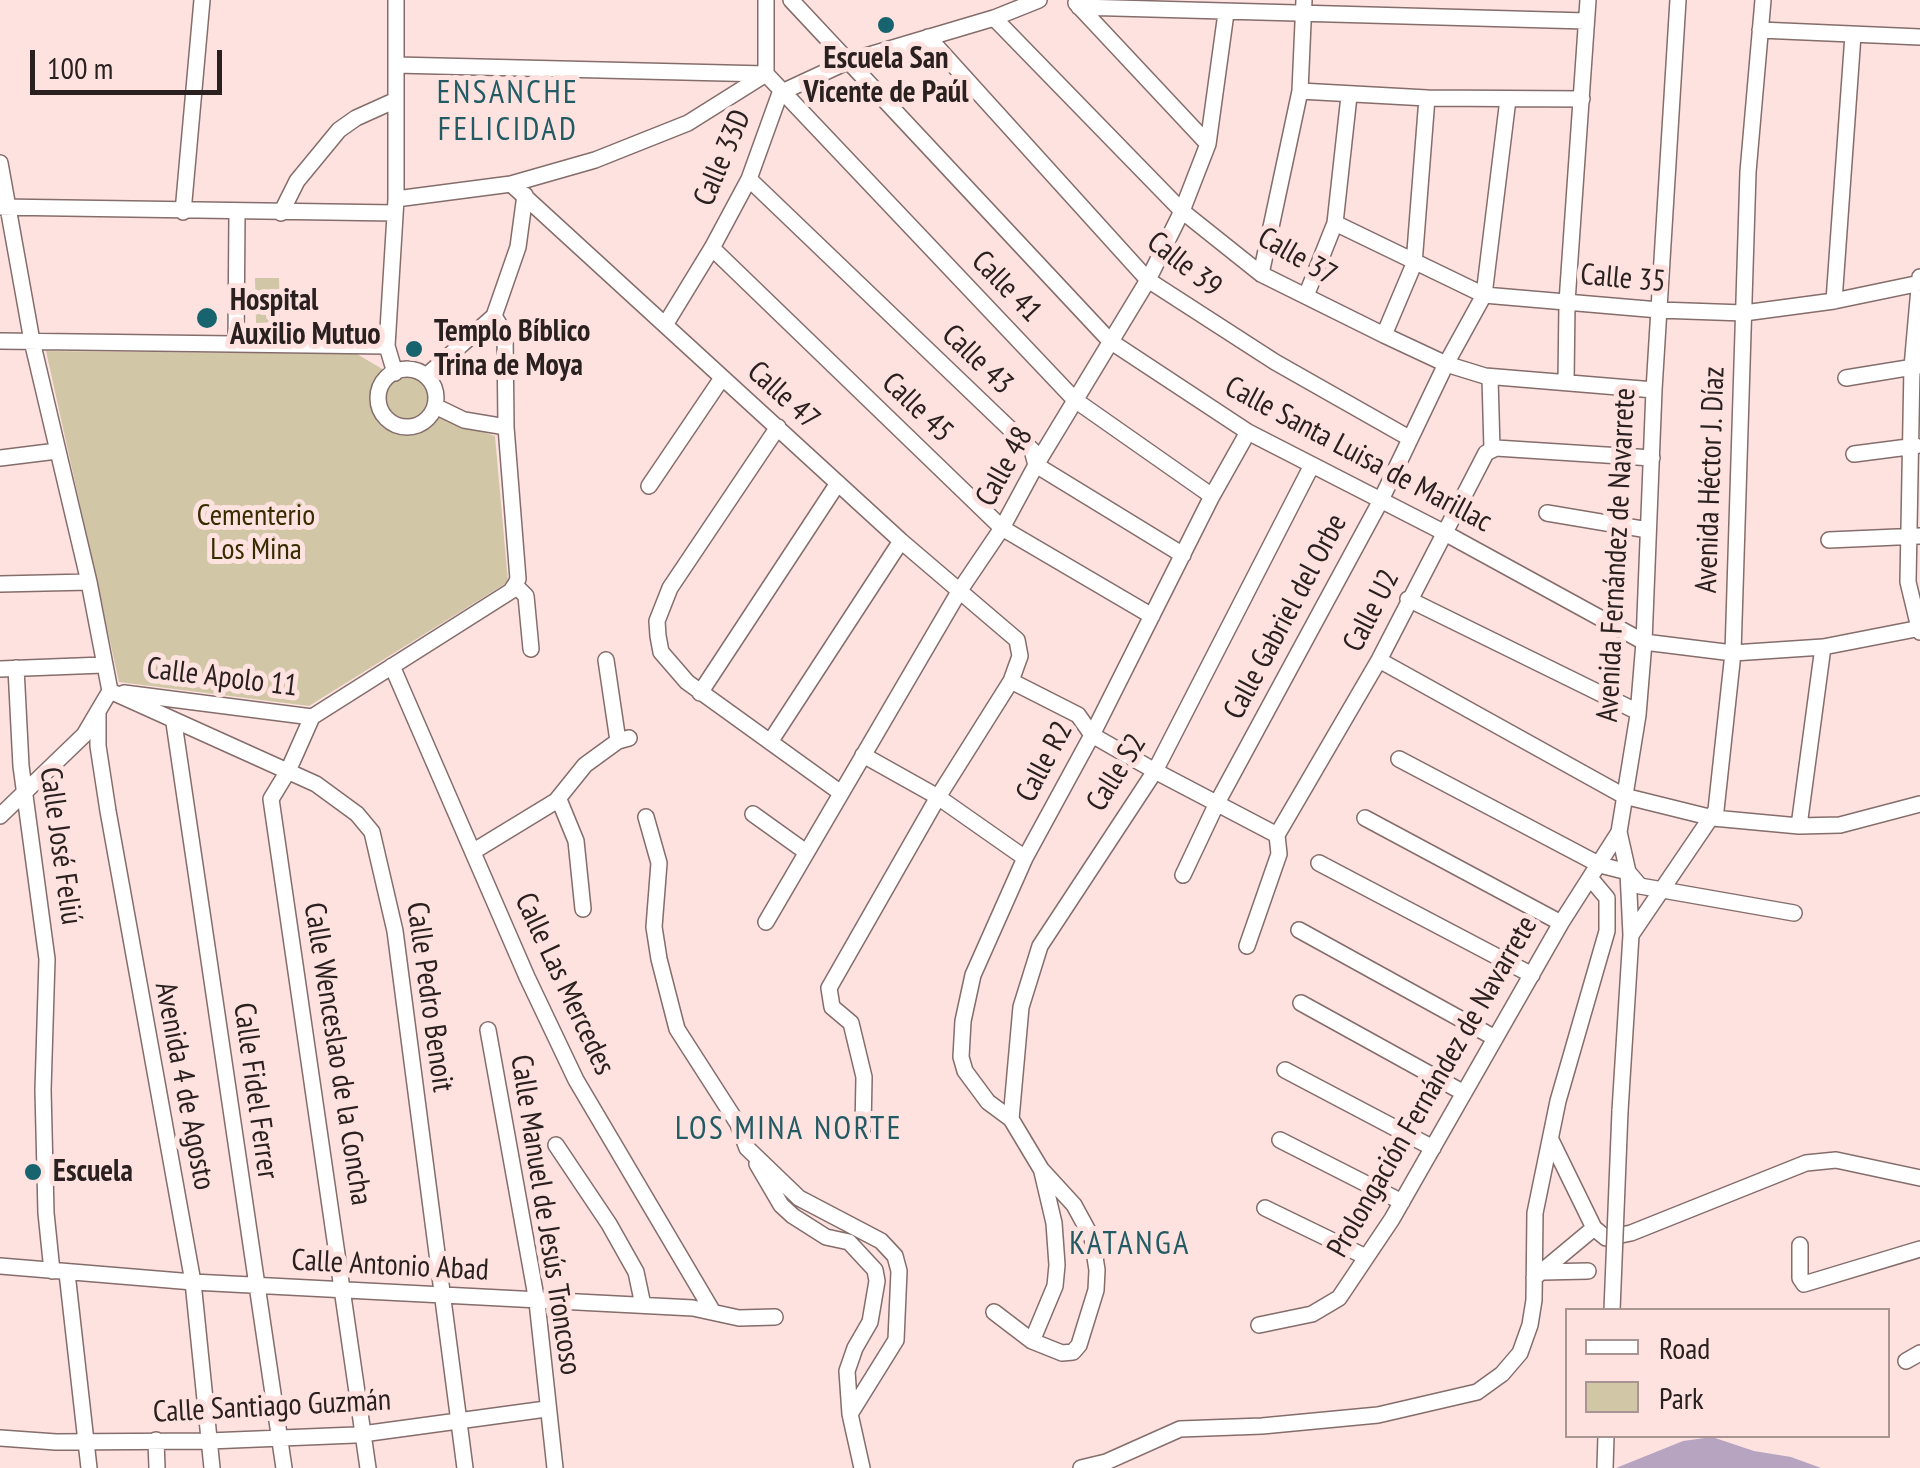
<!DOCTYPE html>
<html>
<head>
<meta charset="utf-8">
<style>
  body { margin:0 }
  #map { position:relative; width:1920px; height:1468px; overflow:hidden; background:#fde2e0; font-family:"PT Sans Narrow",sans-serif }
  canvas { display:block }
  .legend { position:absolute; left:1565px; top:1308px; width:325px; height:130px; box-sizing:border-box; background:#fde2e0; border:2px solid #a89493; margin:0; padding:12px 18px; list-style:none; font-size:30px; color:#29201f }
  .legend li { display:flex; align-items:center; gap:20px; height:50px }
  .legend b { width:50px; border:2px solid #a89493 }
  .scale { position:absolute; left:30px; top:50px; width:192px; height:45px; box-sizing:border-box; border:5px solid #29201f; border-top:0; padding-left:12px; font-size:30px; line-height:35px; white-space:nowrap; color:#29201f; -webkit-text-stroke:8px #fde2e0; paint-order:stroke }
</style>
</head>
<body>
<div id="map">
<canvas width="1920" height="1468"></canvas>
<ul class="legend">
<li><b style="height:12px;background:#fff"></b>Road</li>
<li><b style="height:28px;background:#d1c7a7"></b>Park</li>
</ul>
<div class="scale">100 m</div>
</div>
<script>
const ctx = document.querySelector('canvas').getContext('2d');
ctx.lineJoin = 'round';
function paint(path, color) { ctx.fillStyle = color; ctx.fill(path, 'evenodd'); }
const shape = rows => new Path2D(rows.map(r => 'M' + r).join(''));
function trace(path, color, width, dash) { ctx.strokeStyle = color; ctx.lineWidth = width; ctx.lineCap = dash ? 'butt' : 'round'; ctx.setLineDash(dash || []); ctx.stroke(path); }
function write(font, color, halo, rows, align = 'center') {
  ctx.font = font + ' "PT Sans Narrow",sans-serif'; ctx.lineWidth = 10; ctx.setLineDash([]); ctx.textBaseline = 'middle'; ctx.strokeStyle = halo; ctx.fillStyle = color; for (const [text, x, y, turn = 0] of rows) {
    ctx.save(); ctx.translate(x, y); ctx.rotate((+turn || 0) * Math.PI / 180); ctx.textAlign = isNaN(turn) ? turn : align; if (halo) ctx.strokeText(text, 0, 0); ctx.fillText(text, 0, 0); ctx.restore();
  }
}
const green = shape([
  [255,278,279,278,280,322,256,323],
  [46,351,357,354,384,370,374,383,370,400,373,415,381,425,409,434,424,429,440,417,495,436,508,582,309,706,119,682],
  '383 399a25 25 0 1 1 50 0a25 25 0 1 1-50 0Z'
]);
const water = shape([
  [1712,1437,1754,1451,1791,1457,1821,1468,1616,1468,1683,1441]
]);
const minor = shape([
  [791,0,1110,341,1248,432,1443,532,1644,642,1733,653,1823,647,1920,628],
  [1076,3,1208,144],
  [1079,7,1586,21],
  [994,18,1182,211,1261,274,1384,335,1446,364,1485,376,1654,390],
  [1760,30,1920,37],
  [928,37,1148,280,1275,362,1409,438],
  [396,65,766,74,1075,400,1212,496],
  [1300,91,1427,98,1582,99],
  [0,163,32,341,89,582,110,691],
  [749,179,1032,450,1036,465,1183,555],
  [511,184,901,541,1017,640,1020,656,1011,681,938,797,829,988,832,1007,851,1023,864,1077,863,1129],
  [396,199,511,184,595,160,688,123,766,74,766,0],
  [0,207,395,213],
  [183,212,202,0],
  [281,213,297,181,339,130,356,118,396,100],
  [1335,223,1484,295,1659,310,1744,313,1834,301,1920,283],
  [712,248,1002,528,1152,616],
  [1261,274,1300,91,1304,0],
  [1920,277,1912,367,1908,582,1920,632],
  [1306,296,1335,223,1349,96],
  [1834,301,1853,35],
  [494,316,505,334,506,427,518,579,515,585],
  [665,325,712,248,749,179,780,93,849,61,994,18,1039,0],
  [1384,335,1414,264,1427,98],
  [0,341,387,346],
  [236,343,237,213],
  '378 398a29 29 0 1 1 58 0a29 29 0 1 1-58 0Z',
  [395,373,387,346,396,199,396,0],
  [426,376,494,316,518,247,525,195],
  [1490,378,1492,449],
  [1846,378,1920,366],
  [1566,382,1567,302,1588,0],
  [435,406,464,420,506,427],
  [778,427,670,588,657,621,658,636,661,652,687,682,841,793],
  [1854,454,1916,446],
  [0,458,57,451],
  [649,486,722,378],
  [1547,513,1648,530],
  [1829,540,1920,536],
  [0,584,89,582],
  [515,585,526,596,531,649],
  [1408,599,1638,712],
  [606,660,618,741],
  [1379,660,1624,796,1713,818,1799,826,1840,825,1920,804],
  [392,666,527,977,576,1080,713,1312],
  [16,668,21,766,47,959,43,1090,46,1213,52,1271],
  [0,669,103,665],
  [1011,681,1078,715,1092,735,1155,771,1277,835],
  [110,691,316,784,357,814,372,832,395,931,465,1468],
  [124,693,312,717,511,591,515,585],
  [700,693,838,483],
  [98,714,98,746,108,811,193,1282,212,1468],
  [312,717,288,771,271,799,368,1468],
  [174,723,284,1468],
  [770,742,901,541],
  [863,755,938,797,1025,858],
  [1399,759,1600,865,1628,872,1640,886,1794,913],
  [556,801,585,765,618,741,629,738],
  [753,814,806,852],
  [0,816,84,735,110,691],
  [646,817,659,863,654,927,659,959,677,1029,738,1124,747,1148,799,1198,881,1241,895,1256,899,1271,896,1340,850,1414,862,1468],
  [1365,818,1561,923],
  [1799,826,1823,647],
  [474,851,556,801,560,802,576,841,583,909],
  [1319,863,1532,975],
  [1183,875,1217,803,1380,502,1446,364,1484,295,1508,99],
  [766,922,960,590,1002,528,1036,465,1148,280,1182,211,1208,144,1226,13],
  [1299,930,1495,1038],
  [1631,935,1716,810,1733,653,1748,172,1763,0],
  [1247,946,1279,854,1277,835,1379,660,1486,453,1496,448,1652,458],
  [1301,1003,1464,1093],
  [488,1030,537,1302,555,1468],
  [1285,1070,1433,1148],
  [1620,1111,1631,935,1628,872,1619,832,1638,715,1644,642,1654,390,1678,0],
  [1011,1119,1021,1007,1040,946,1155,771,1311,467],
  [1280,1140,1402,1202],
  [1551,1140,1594,1228,1606,1238,1631,1233,1806,1163,1836,1160,1920,1178],
  [556,1145,609,1224,636,1272,643,1305],
  [757,1164,781,1205,793,1216,826,1237,849,1242,875,1270,877,1281,870,1322,855,1348,847,1371,850,1414],
  [1265,1208,1366,1257],
  [1800,1245,1800,1278,1804,1284,1920,1249],
  [0,1266,193,1282,693,1308,739,1318,775,1317],
  [1543,1272,1588,1271],
  [67,1273,89,1468],
  [1534,1278,1594,1228],
  [994,1312,1032,1341,1062,1353,1073,1352,1079,1345,1096,1290,1097,1270,1092,1238,1074,1205,1041,1169,1011,1119,988,1102,965,1071,961,1057,963,1021,973,975,1025,858,1092,735,1212,496,1248,432],
  [1259,1325,1312,1314,1339,1298,1392,1219,1561,923,1619,832],
  [1032,1341,1055,1286,1057,1265,1054,1223,1042,1172],
  [1906,1361,1920,1353],
  [0,1438,56,1442,209,1441,355,1435,546,1409],
  [156,1440,157,1468],
  [1081,1468,1106,1462,1180,1429,1262,1426,1378,1415,1477,1392,1502,1374,1520,1353,1530,1325,1534,1300,1535,1213,1558,1101,1607,931,1607,898,1591,879],
  [1605,1468,1606,1436]
]);
const minorBridge = shape([
  [1612,1310,1620,1111]
]);
const markers = [
  [886,25,10,"#17636e"],
  [207,318,12,"#17636e"],
  [414,349,10,"#17636e"],
  [33,1172,10,"#17636e"]
];
const poiNames = [
  ["Escuela San",886,59,"center"],
  ["Vicente de Paúl",886,93,"center"],
  ["Hospital",230,301],
  ["Auxilio Mutuo",230,335],
  ["Templo Bíblico",434,332],
  ["Trina de Moya",434,366],
  ["Escuela",53,1172]
];
const streetNames = [
  ["Calle 33D",723,158,-67],
  ["Calle 37",1297,257,30],
  ["Calle 39",1184,265,38],
  ["Calle 35",1623,279,5],
  ["Calle 41",1006,287,46],
  ["Calle 43",977,360,44],
  ["Calle 47",783,396,42],
  ["Calle 45",917,408,44],
  ["Calle Santa Luisa de Marillac",1358,455,28],
  ["Calle 48",1005,467,-61],
  ["Avenida Héctor J. Díaz",1711,480,-88],
  ["Avenida Fernández de Navarrete",1617,555,-87],
  ["Calle U2",1372,611,-63],
  ["Calle Gabriel del Orbe",1286,617,-62],
  ["Calle Apolo 11",222,678,7],
  ["Calle R2",1045,762,-62],
  ["Calle S2",1117,773,-58],
  ["Calle José Feliú",60,846,82],
  ["Calle Las Mercedes",564,984,65],
  ["Calle Pedro Benoit",429,997,82],
  ["Calle Wenceslao de la Concha",337,1054,81],
  ["Avenida 4 de Agosto",184,1086,79],
  ["Prolongación Fernández de Navarrete",1433,1087,-60],
  ["Calle Fidel Ferrer",255,1091,82],
  ["Calle Manuel de Jesús Troncoso",545,1215,81],
  ["Calle Antonio Abad",390,1266,3],
  ["Calle Santiago Guzmán",272,1407,-3]
];
const parkNames = [
  ["Cementerio",256,516],
  ["Los Mina",256,550]
];
const neighbourhoodNames = [
  ["ENSANCHE",508,94],
  ["FELICIDAD",508,131],
  ["LOS MINA NORTE",789,1130],
  ["KATANGA",1130,1245]
];
paint(green, '#d1c7a7');
paint(water, '#b7a4c1');
trace(minor, '#846d6b', 18);
trace(minor, '#fff', 15);
trace(minorBridge, '#846d6b', 18, []);
trace(minorBridge, '#fff', 15);
for (const [x, y, r, color] of markers) { const dot = new Path2D(); dot.arc(x, y, r, 0, 2 * Math.PI); ctx.fillStyle = color; ctx.fill(dot); trace(dot, '#fde2e0', 4); }
write('bold 30px', '#29201f', '#fde2e0', poiNames, 'left');
write('30px', '#29201f', '#fde2e0', streetNames);
write('30px', '#372b00', '#fde2e0', parkNames);
ctx.letterSpacing = '2.5px';
write('32px', '#235b64', '#fde2e0', neighbourhoodNames);
ctx.letterSpacing = '0px';
</script>
</body>
</html>
